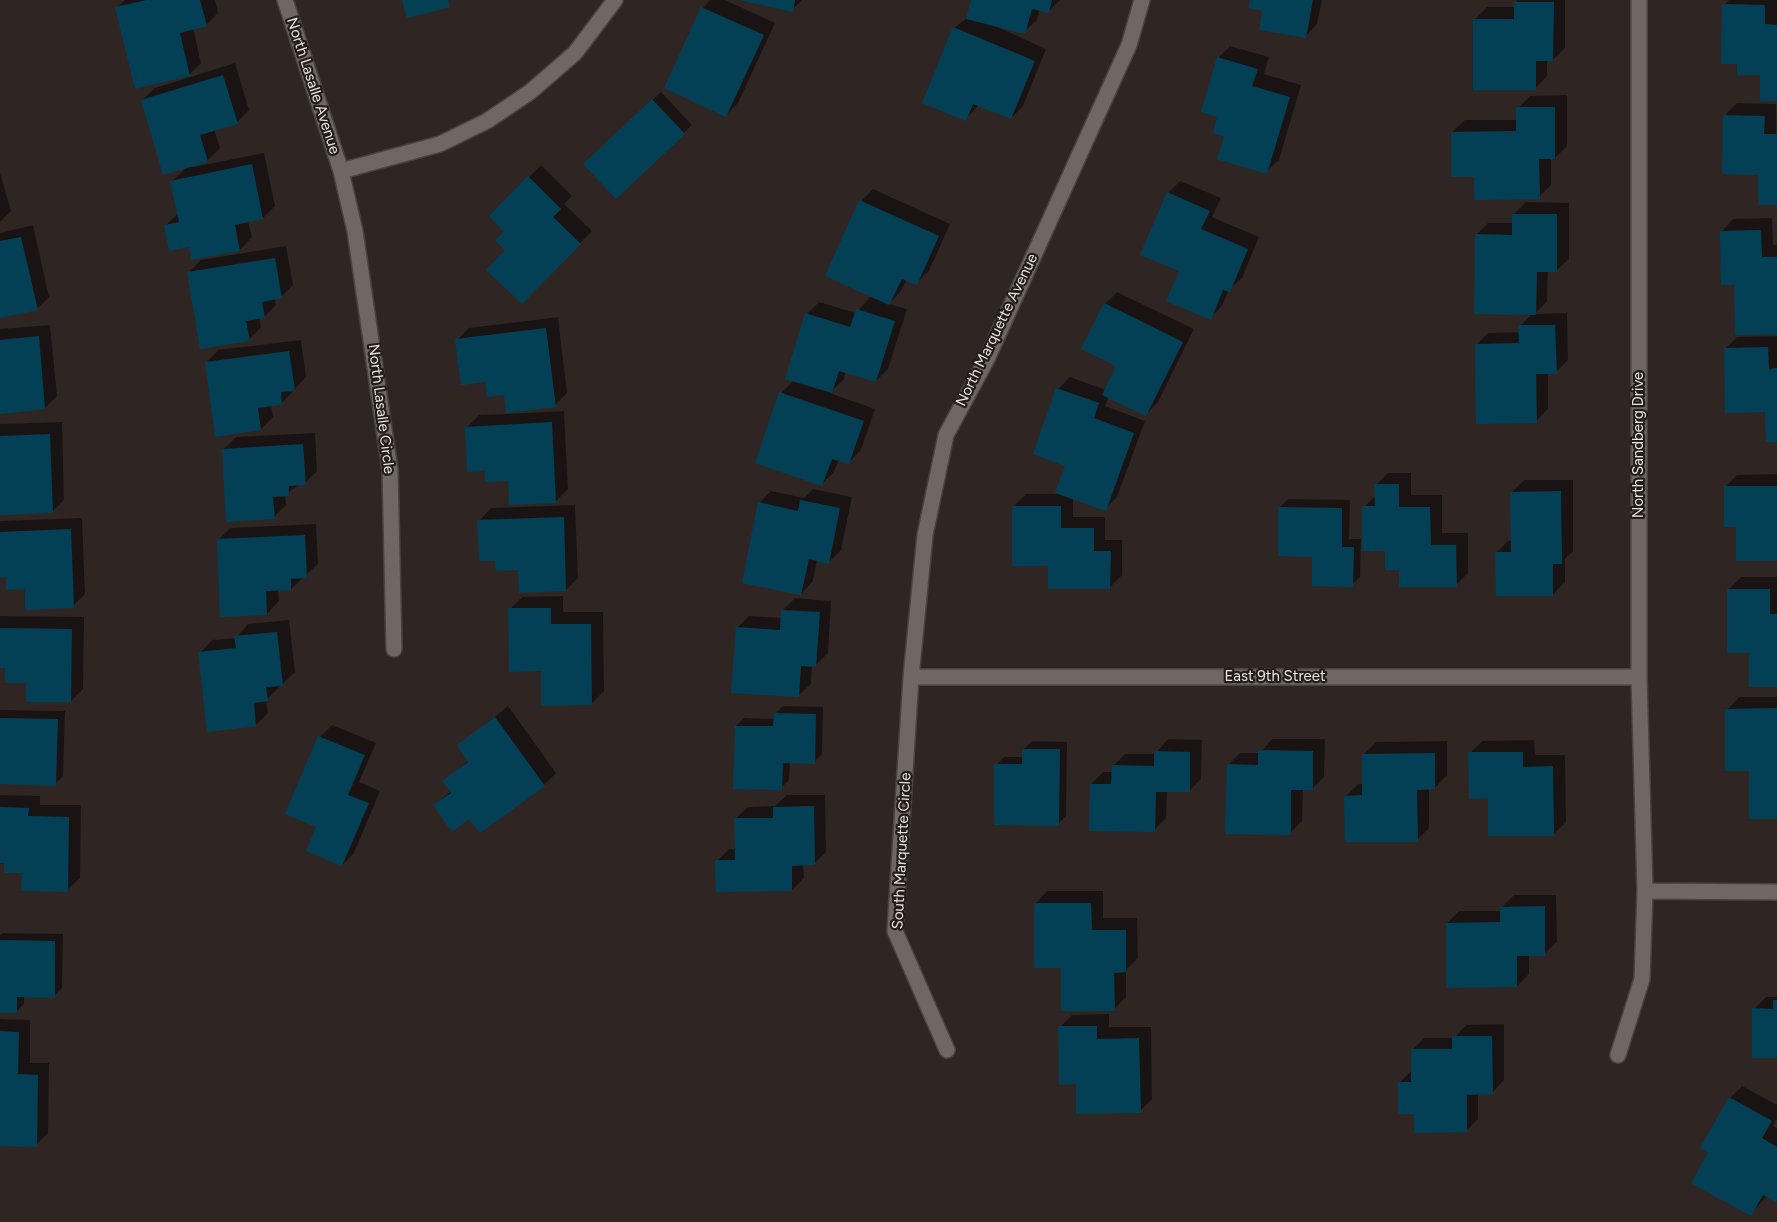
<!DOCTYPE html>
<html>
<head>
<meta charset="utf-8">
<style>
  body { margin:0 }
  canvas { display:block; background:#2f2623 }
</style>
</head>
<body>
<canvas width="1777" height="1222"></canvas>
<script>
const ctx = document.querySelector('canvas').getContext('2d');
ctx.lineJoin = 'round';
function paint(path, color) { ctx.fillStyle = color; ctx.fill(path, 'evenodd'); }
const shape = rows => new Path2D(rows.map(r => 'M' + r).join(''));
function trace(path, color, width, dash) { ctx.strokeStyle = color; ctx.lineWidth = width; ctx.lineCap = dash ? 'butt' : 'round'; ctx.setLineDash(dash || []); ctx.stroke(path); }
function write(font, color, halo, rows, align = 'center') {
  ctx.font = font + ' Figtree,sans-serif'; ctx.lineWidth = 4.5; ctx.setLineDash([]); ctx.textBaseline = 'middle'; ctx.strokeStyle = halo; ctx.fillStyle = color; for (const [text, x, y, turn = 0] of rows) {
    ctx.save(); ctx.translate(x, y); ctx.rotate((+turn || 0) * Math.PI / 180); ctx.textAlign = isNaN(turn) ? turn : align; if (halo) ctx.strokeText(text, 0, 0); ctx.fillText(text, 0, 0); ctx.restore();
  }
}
const shadow = shape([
  [125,0,215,0,218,13,206,25,193,28,201,63,187,77,117,8],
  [710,0,725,0,775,23,738,103,726,115,666,87,703,8],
  [741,0,802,0,792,10],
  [973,0,1060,0,1048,12,1040,9,1037,20,1024,32,989,23,1046,49,1023,106,1011,118,979,105,966,119,954,28,968,17],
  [1252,0,1322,0,1317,24,1305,37],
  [1517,0,1565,0,1565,48,1553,60,1547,60,1547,76,1535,89,1475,19,1487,7,1515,7],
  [1729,0,1777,0,1777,99,1762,74,1738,63,1724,5],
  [1230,46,1269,57,1264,74,1301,85,1279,160,1266,172,1219,116,1218,58],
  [235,63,249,110,237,122,214,129,220,148,207,161,193,165,193,167,264,153,275,206,263,218,248,221,252,237,240,250,190,245,166,225,179,213,172,181,187,167,142,100,155,88],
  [661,92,692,125,616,197,593,156],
  [1567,95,1567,146,1555,158,1551,158,1551,185,1539,197,1475,175,1452,132,1465,120,1518,120,1518,108,1530,96],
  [1737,103,1776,104,1777,204,1724,116],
  [541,165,572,196,564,204,592,231,522,302,507,250,506,231,491,216],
  [0,173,11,211,0,222],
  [1180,181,1221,198,1212,217,1259,237,1242,278,1229,290,1222,306,1210,318,1181,271,1168,193],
  [873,189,950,224,929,271,916,283,907,279,901,291,889,304,907,309,888,369,876,381,846,371,844,379,830,393,875,409,861,450,849,462,839,459,834,472,822,484,781,393,794,380,807,314,819,302,856,313,872,295,861,201],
  [1526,202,1569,203,1569,259,1556,271,1548,271,1547,301,1535,314,1567,313,1568,360,1556,372,1548,372,1548,409,1536,421,1476,345,1488,333,1520,332,1520,326,1533,313,1476,235,1488,223,1514,223,1514,214],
  [1772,218,1773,245,1777,245,1777,333,1735,283,1721,232,1733,219],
  [33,225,49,297,37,309,0,317,0,233],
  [286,246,293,285,281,297,275,298,276,305,264,317,259,318,261,327,249,340,189,272,201,260],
  [1117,292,1194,329,1158,402,1146,414,1109,396,1105,406,1145,421,1117,497,1105,509,1073,497,1073,517,1105,517,1105,540,1122,540,1122,575,1109,588,1050,565,1014,506,1026,494,1057,494,1067,465,1058,389,1070,377,1106,390,1118,365,1105,304],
  [558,317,567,393,555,405,507,411,508,414,564,411,568,489,556,501,486,469,467,427,479,415,508,414,505,393,486,380,457,340,469,328],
  [50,325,57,396,45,408,0,412,0,329],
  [1777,336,1777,440,1766,410,1725,349,1737,337],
  [301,340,306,377,281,404,271,405,273,417,261,429,206,363,218,350],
  [62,422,64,500,52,512,0,514,0,424],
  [315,433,317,471,305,483,300,484,285,495,286,505,274,517,224,449,236,437],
  [1388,473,1411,473,1411,495,1442,495,1442,533,1468,533,1468,573,1456,585,1400,568,1386,549,1364,507,1376,495,1376,485],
  [1777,474,1777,559,1737,526,1725,487,1737,475],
  [1524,480,1573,480,1573,551,1565,559,1565,582,1553,594,1496,553,1508,541,1513,541,1512,492],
  [813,489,852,497,841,550,829,562,817,560,813,581,801,594,759,503,771,491,804,498],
  [1288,499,1350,500,1349,539,1361,539,1360,577,1352,585,1314,556,1280,507],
  [575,505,578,578,566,590,496,559,479,521,491,508],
  [82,518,85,594,73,606,8,576,0,576,0,521],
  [316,524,318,564,291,589,278,589,279,601,267,614,218,540,230,528],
  [1741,577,1777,577,1777,686,1751,651,1729,589],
  [563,596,563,612,603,612,604,691,591,704,542,670,510,609,522,597],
  [795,598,831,601,828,653,816,665,812,665,811,684,798,696,737,628,749,616,782,618,783,610],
  [0,616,84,617,83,689,71,701,28,681,7,667,0,666],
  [289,620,295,672,266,700,268,713,256,725,200,653,212,640,236,638,248,624],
  [1739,697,1777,697,1777,818,1750,769,1727,710],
  [508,706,556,773,544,785,480,831,470,817,435,805,451,791,444,781,469,760,459,746],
  [783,706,823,707,822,754,814,762,790,762,789,780,781,788,736,726,744,718,775,719,775,714],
  [0,710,65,711,63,776,55,784,0,783],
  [332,725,376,743,359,782,380,791,354,853,342,865,318,826,320,737],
  [1168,739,1202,740,1201,779,1189,791,1167,791,1166,818,1154,830,1091,784,1103,772,1113,772,1113,766,1125,754,1155,754],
  [1272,739,1325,739,1324,777,1312,789,1303,789,1302,821,1290,833,1228,765,1240,753,1260,753],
  [1534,740,1535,755,1565,755,1566,822,1554,834,1489,797,1470,753,1482,741],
  [1032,741,1067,742,1066,816,1058,824,996,765,1004,757,1024,757,1024,749],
  [1447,741,1447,775,1435,788,1429,788,1429,828,1417,840,1346,796,1358,784,1364,784,1364,754,1376,742],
  [0,795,40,796,40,805,81,805,80,878,67,890,0,862],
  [787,795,825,795,826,852,814,864,803,864,804,878,792,890,717,861,729,849,736,849,735,819,748,807,775,806],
  [1047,891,1103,891,1103,918,1137,918,1138,958,1126,970,1126,997,1114,1009,1035,904],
  [1514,895,1556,895,1557,942,1544,954,1529,954,1529,974,1517,986,1447,923,1459,911,1502,911,1502,907],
  [3,933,63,934,62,988,54,996,24,996,24,1004,16,1012,0,1012,0,935],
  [1766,997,1777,997,1777,1057,1754,1009],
  [1109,1014,1109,1027,1151,1027,1152,1099,1140,1111,1077,1083,1060,1027,1072,1015],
  [0,1019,30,1020,30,1063,49,1063,48,1133,36,1145,0,1145],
  [1504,1024,1504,1080,1492,1093,1478,1093,1478,1119,1466,1131,1416,1112,1399,1083,1412,1070,1412,1050,1424,1038,1454,1038,1466,1025],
  [1742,1086,1777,1105,1777,1118,1773,1126,1777,1128,1777,1201,1767,1196,1751,1214,1710,1152,1730,1098]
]);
const building = shape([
  [147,0,200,0,207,26,180,33,190,76,135,89,115,7],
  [402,0,448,0,450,7,407,18],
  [739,0,795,0,793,12],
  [971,0,1052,0,1049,13,1032,9,1025,34,966,19],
  [1250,0,1313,0,1306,38,1259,30,1262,11,1249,8],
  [1514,2,1554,2,1553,61,1536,61,1536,90,1473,90,1473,19,1514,19],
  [1722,4,1765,5,1765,24,1777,25,1777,101,1760,101,1760,75,1737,75,1737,64,1721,64],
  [701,7,764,35,726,117,664,88],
  [953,27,1035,61,1011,119,973,104,966,121,922,103],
  [1217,57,1258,69,1252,86,1290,97,1267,174,1217,159,1224,137,1213,133,1217,117,1201,112],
  [223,75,238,124,200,135,208,162,163,175,141,100],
  [652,99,685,134,616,199,583,164],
  [1516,107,1555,107,1555,159,1539,159,1540,199,1474,200,1474,177,1451,177,1451,132,1516,131],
  [1723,115,1765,116,1764,134,1777,134,1777,205,1758,205,1758,175,1722,174],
  [252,164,263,219,235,225,240,251,191,260,189,247,169,251,164,225,179,222,170,181],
  [528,176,561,209,553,217,581,244,522,304,486,270,505,250,495,240,504,232,489,216],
  [1167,192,1210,211,1201,229,1248,249,1230,292,1223,290,1211,320,1166,301,1179,271,1140,255],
  [859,200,939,236,917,285,902,279,889,305,825,276],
  [1512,214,1557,214,1557,272,1537,272,1536,315,1474,314,1475,234,1512,235],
  [1761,230,1762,257,1777,257,1777,334,1735,335,1734,285,1721,285,1720,231],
  [21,237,38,310,0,318,0,241],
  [275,258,282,298,262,302,265,318,246,321,250,341,200,349,187,272],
  [1104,303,1183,342,1146,416,1102,395,1116,366,1081,349],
  [856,309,895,321,876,382,839,371,832,393,785,379,805,313,850,327],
  [1518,325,1555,325,1557,374,1536,374,1537,423,1476,424,1475,344,1519,343],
  [546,328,556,407,506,413,504,395,487,397,485,382,461,385,455,339],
  [39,336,45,409,0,414,0,340],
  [1768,347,1769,369,1777,368,1777,442,1766,442,1765,412,1725,413,1724,348],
  [289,351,295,391,281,392,282,405,258,408,261,430,215,437,205,362],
  [1056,388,1099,403,1094,418,1134,433,1106,511,1055,493,1065,466,1033,454],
  [779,392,864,421,849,464,832,459,822,486,755,463],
  [552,422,556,503,509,505,508,481,485,482,485,471,467,472,465,427],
  [50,434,53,513,0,515,0,436],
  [303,444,306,485,289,486,289,496,273,497,275,519,226,522,222,449],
  [1374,484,1399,484,1399,507,1430,507,1431,545,1456,545,1457,587,1399,587,1399,570,1385,570,1385,551,1362,551,1362,506,1375,506],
  [1724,486,1777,486,1777,561,1736,561,1736,527,1724,527],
  [1561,491,1562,564,1553,564,1553,596,1496,596,1495,552,1511,552,1510,492],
  [800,500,840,508,829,564,809,559,801,595,742,583,758,502,798,511],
  [1012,506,1061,506,1061,528,1094,528,1094,551,1111,551,1110,589,1048,589,1048,566,1012,566],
  [1278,507,1342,508,1342,547,1354,547,1353,587,1312,586,1312,557,1278,556],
  [564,517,566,591,519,593,518,570,496,571,495,561,479,561,477,520],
  [71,529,74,608,25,610,25,589,6,590,6,577,0,578,0,532],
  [305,535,307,578,291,579,291,590,266,591,267,615,220,617,217,539],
  [1727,589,1770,589,1770,614,1777,614,1777,687,1749,687,1749,653,1727,653],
  [508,608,551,608,551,624,591,624,592,705,541,706,541,671,509,672],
  [781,610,820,612,816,667,801,666,799,697,731,693,736,627,780,630],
  [0,628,72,629,71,702,26,702,26,683,5,683,5,668,0,668],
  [277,632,283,686,266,687,268,701,254,703,256,726,207,732,198,652,236,648,234,636],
  [1777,708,1777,819,1749,819,1749,771,1725,771,1725,709],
  [774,713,816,714,815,764,783,763,782,790,733,789,735,726,773,726],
  [495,717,545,786,480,833,469,819,452,832,433,805,451,793,442,781,468,762,457,745],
  [0,718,58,719,56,786,0,784],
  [318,736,365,755,348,795,369,803,342,866,306,851,316,827,285,814],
  [1022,749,1060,749,1059,826,994,825,994,764,1022,764],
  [1258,750,1313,751,1313,790,1291,790,1291,835,1225,834,1227,764,1258,765],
  [1154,751,1190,752,1190,792,1156,792,1155,832,1089,831,1090,784,1111,784,1112,765,1154,766],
  [1468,752,1523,752,1523,767,1553,766,1554,836,1488,836,1488,798,1469,799],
  [1435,753,1435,789,1417,790,1418,842,1345,842,1344,796,1362,795,1362,754],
  [814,806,815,865,792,866,792,891,716,892,715,860,735,860,734,818,773,818,773,807],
  [0,807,29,808,28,816,69,817,68,892,21,891,22,873,4,873,4,863,0,863],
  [1034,903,1091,903,1092,930,1126,930,1126,972,1114,973,1115,1011,1061,1011,1061,968,1034,968],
  [1545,906,1545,956,1517,956,1517,987,1446,988,1446,923,1500,922,1500,907],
  [0,940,55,941,55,998,17,997,17,1013,0,1013],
  [1773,1000,1777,1000,1777,1058,1752,1058,1752,1008,1773,1009],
  [1058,1026,1097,1026,1097,1039,1139,1038,1141,1113,1076,1114,1076,1084,1059,1085],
  [0,1031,19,1032,18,1074,38,1075,37,1147,0,1146],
  [1452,1036,1492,1036,1493,1094,1467,1095,1467,1132,1414,1133,1414,1114,1398,1114,1398,1082,1411,1082,1411,1049,1452,1049],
  [1729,1097,1772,1121,1762,1138,1777,1147,1777,1203,1763,1195,1751,1216,1691,1183,1708,1153,1700,1148]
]);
const minor = shape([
  [285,0,341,171,355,231,390,470,394,649],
  [341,171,440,144,487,121,530,92,575,53,615,0],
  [911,677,1639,677],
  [1645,891,1777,892],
  [947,1050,895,931,911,677,925,535,946,435,987,359,1129,45,1142,0],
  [1618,1055,1642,979,1645,891,1639,677,1639,0]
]);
const streetNames = [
  ["North Lasalle Avenue",313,86,72],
  ["North Marquette Avenue",997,330,-64],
  ["North Lasalle Circle",381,409,83],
  ["North Sandberg Drive",1639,445,-90],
  ["East 9th Street",1275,677],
  ["South Marquette Circle",902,851,-87]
];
paint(shadow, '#0007');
paint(building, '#034055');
trace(minor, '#49423f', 18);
trace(minor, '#706662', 15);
write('15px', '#e9e3e1', '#251c1a', streetNames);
</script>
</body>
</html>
